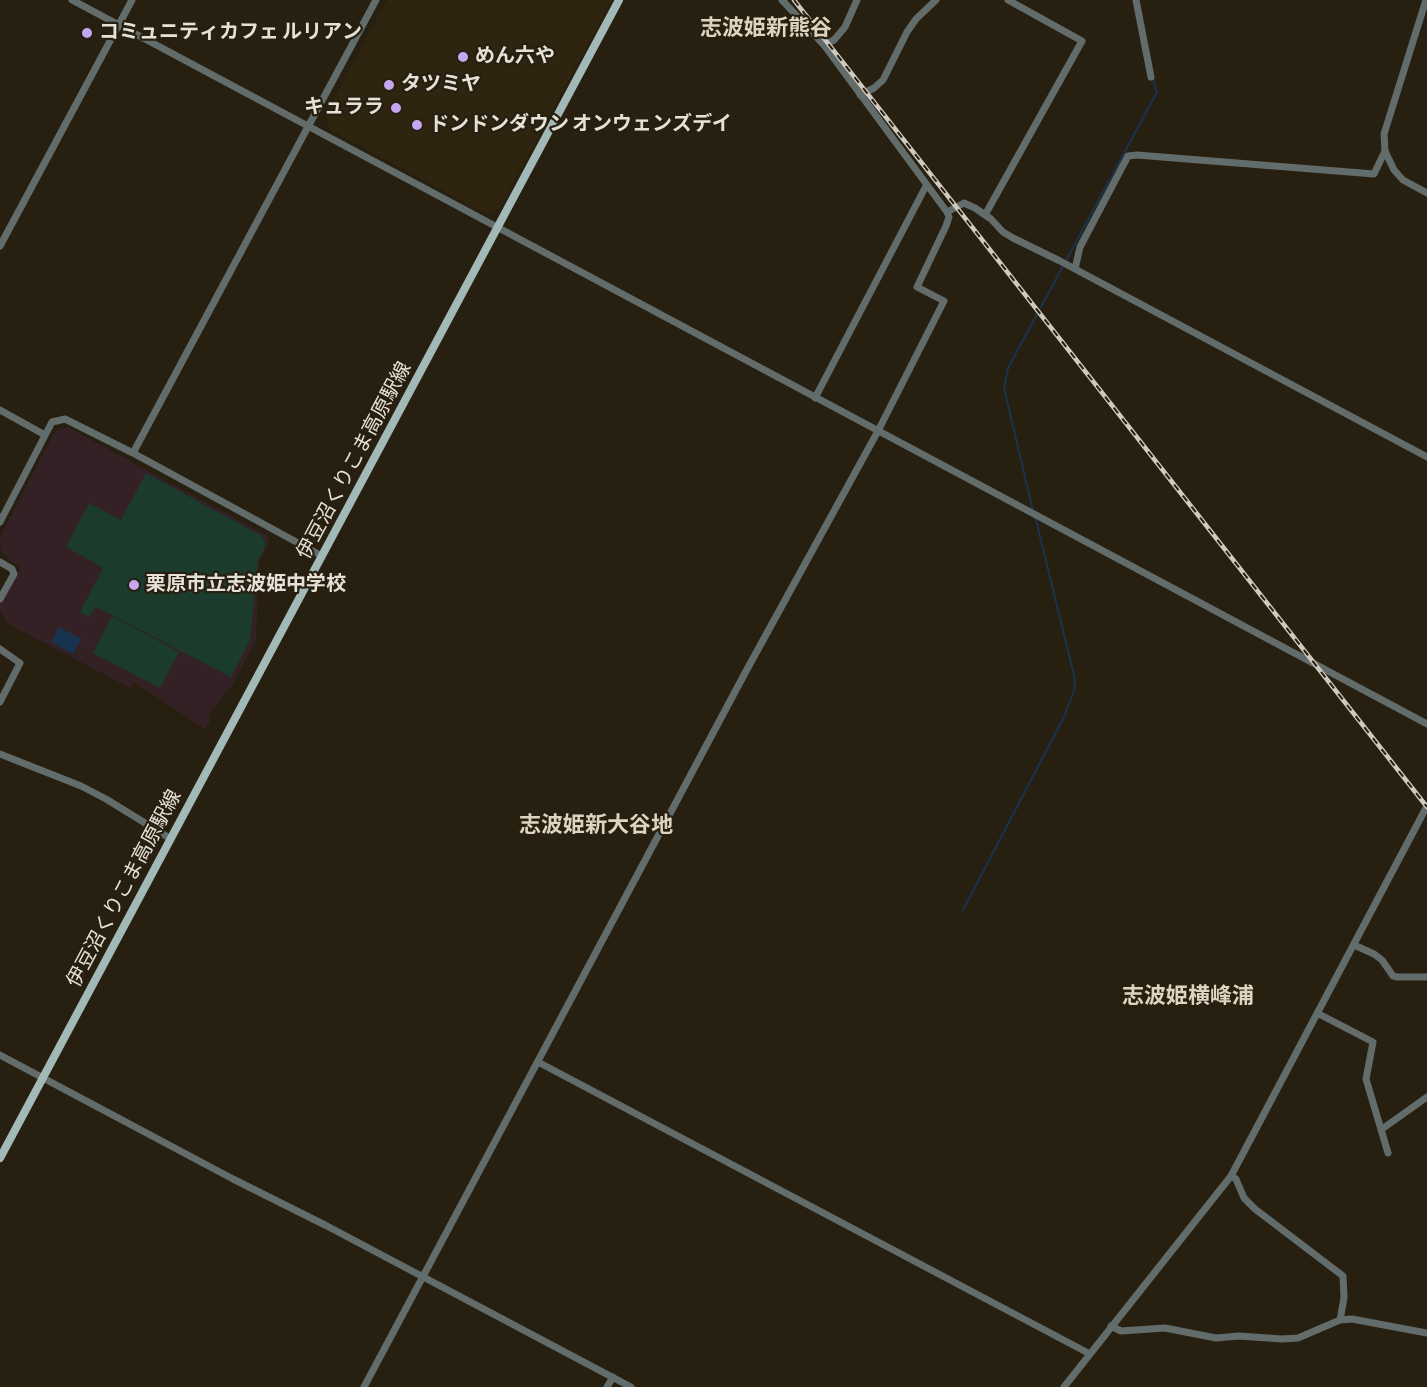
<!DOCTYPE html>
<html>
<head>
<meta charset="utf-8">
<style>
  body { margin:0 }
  canvas { display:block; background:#271f10 }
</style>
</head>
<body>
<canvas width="1427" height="1387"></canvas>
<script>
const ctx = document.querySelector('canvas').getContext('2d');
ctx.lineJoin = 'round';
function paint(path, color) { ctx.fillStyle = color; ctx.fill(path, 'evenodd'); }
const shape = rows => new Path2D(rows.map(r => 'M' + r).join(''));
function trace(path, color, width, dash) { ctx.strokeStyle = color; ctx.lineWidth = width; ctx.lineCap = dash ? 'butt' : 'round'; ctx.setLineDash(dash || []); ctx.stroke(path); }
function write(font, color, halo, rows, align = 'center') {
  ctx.font = font + ' "Sofia Sans Condensed","Noto Sans JP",sans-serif'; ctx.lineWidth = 4.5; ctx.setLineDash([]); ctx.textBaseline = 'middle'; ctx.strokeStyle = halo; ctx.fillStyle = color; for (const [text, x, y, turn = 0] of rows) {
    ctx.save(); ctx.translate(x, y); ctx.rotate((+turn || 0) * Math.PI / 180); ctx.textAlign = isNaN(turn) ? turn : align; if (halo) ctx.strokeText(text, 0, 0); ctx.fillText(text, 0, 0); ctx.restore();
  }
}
const built = shape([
  [387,0,612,0,500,208,485,213,329,129,326,115]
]);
const education = shape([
  [67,427,268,536,268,545,259,561,256,640,233,684,209,714,210,722,205,729,134,682,130,688,7,623,0,610,0,605,21,566,8,560,9,557,2,552,0,537,55,431]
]);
const green = shape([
  [146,473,262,536,266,545,258,560,250,640,231,677,96,607,89,617,80,612,103,568,66,547,89,503,121,520],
  [112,616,179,652,160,688,93,653]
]);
const water = shape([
  [59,627,81,639,73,654,51,642]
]);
const stream = shape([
  [1033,511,1004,388,1008,368,1157,92,1153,79],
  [963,910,1064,717,1075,688,1074,675,1035,516]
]);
const minor = shape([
  [72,0,1427,724],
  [1136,0,1151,77],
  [1426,0,1384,134,1385,151,1394,170,1403,180,1427,193],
  [824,45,834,40,845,27,857,0],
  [860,95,874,88,883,80,907,32,916,19,936,0],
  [947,212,964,203,975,208,991,219,1003,232,1013,238,1060,261,1427,457],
  [985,215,1082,41,1008,0],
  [0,246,132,0],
  [1075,269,1080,247,1128,156,1137,155,1374,174,1385,151],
  [815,398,926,186],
  [0,410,45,435],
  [133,453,376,0],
  [0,522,52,422,65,419,133,453,322,556],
  [0,562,12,569,14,574,0,599],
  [0,649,20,663,0,702],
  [0,754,81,786,106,799,171,839],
  [1354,945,1374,954,1382,960,1393,976,1398,977,1427,977],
  [1317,1013,1373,1042,1366,1079,1388,1153],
  [0,1055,233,1179,327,1226,631,1387],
  [538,1062,1090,1354],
  [1382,1129,1427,1097],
  [1231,1176,1236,1179,1244,1198,1255,1209,1343,1276,1344,1298,1340,1320],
  [1111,1326,1121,1331,1165,1328,1216,1338,1239,1336,1282,1339,1298,1338,1340,1320,1352,1319,1427,1333],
  [364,1387,745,673,878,431,944,301,917,287,946,226,949,217,947,212,824,45,782,0],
  [607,1387,613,1377],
  [1064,1387,1231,1176,1427,806]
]);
const major = shape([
  [0,1158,619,0]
]);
const rail = shape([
  [794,0,1427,807]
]);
const markers = [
  [87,33,6,"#c5a6f0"],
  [463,57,6,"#c5a6f0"],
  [389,85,6,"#c5a6f0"],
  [396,108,6,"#c5a6f0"],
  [417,125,6,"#c5a6f0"],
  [134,585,6,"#c5a6f0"]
];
const poiNames = [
  ["コミュニティカフェ ルリアン",99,33],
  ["めん六や",475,57],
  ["タツミヤ",401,85],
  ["キュララ",384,108,"right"],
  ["ドンドンダウン オンウェンズデイ",429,125],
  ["栗原市立志波姫中学校",146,585]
];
const streetNames = [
  ["伊豆沼くりこま高原駅線",355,461,-62],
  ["伊豆沼くりこま高原駅線",125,889,-62]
];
const quarterNames = [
  ["志波姫新熊谷",766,29],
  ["志波姫新大谷地",596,826],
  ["志波姫横峰浦",1188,997]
];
paint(built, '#2f240f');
paint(education, '#342125');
paint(green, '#1b3b2c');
paint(water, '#173350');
trace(stream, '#173350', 2);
trace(minor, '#626c6b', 7);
trace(major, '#a3b9b7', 8);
trace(rail, '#cfcabf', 4.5);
trace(rail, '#271f10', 2, [7]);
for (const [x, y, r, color] of markers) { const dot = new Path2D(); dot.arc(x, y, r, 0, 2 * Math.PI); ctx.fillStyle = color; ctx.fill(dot); trace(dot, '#271f10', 2); }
write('bold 20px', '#e6e1d7', '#271f10', poiNames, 'left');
write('20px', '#e6e1d7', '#271f10', streetNames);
write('bold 22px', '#ddd3bf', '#271f10', quarterNames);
</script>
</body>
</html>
